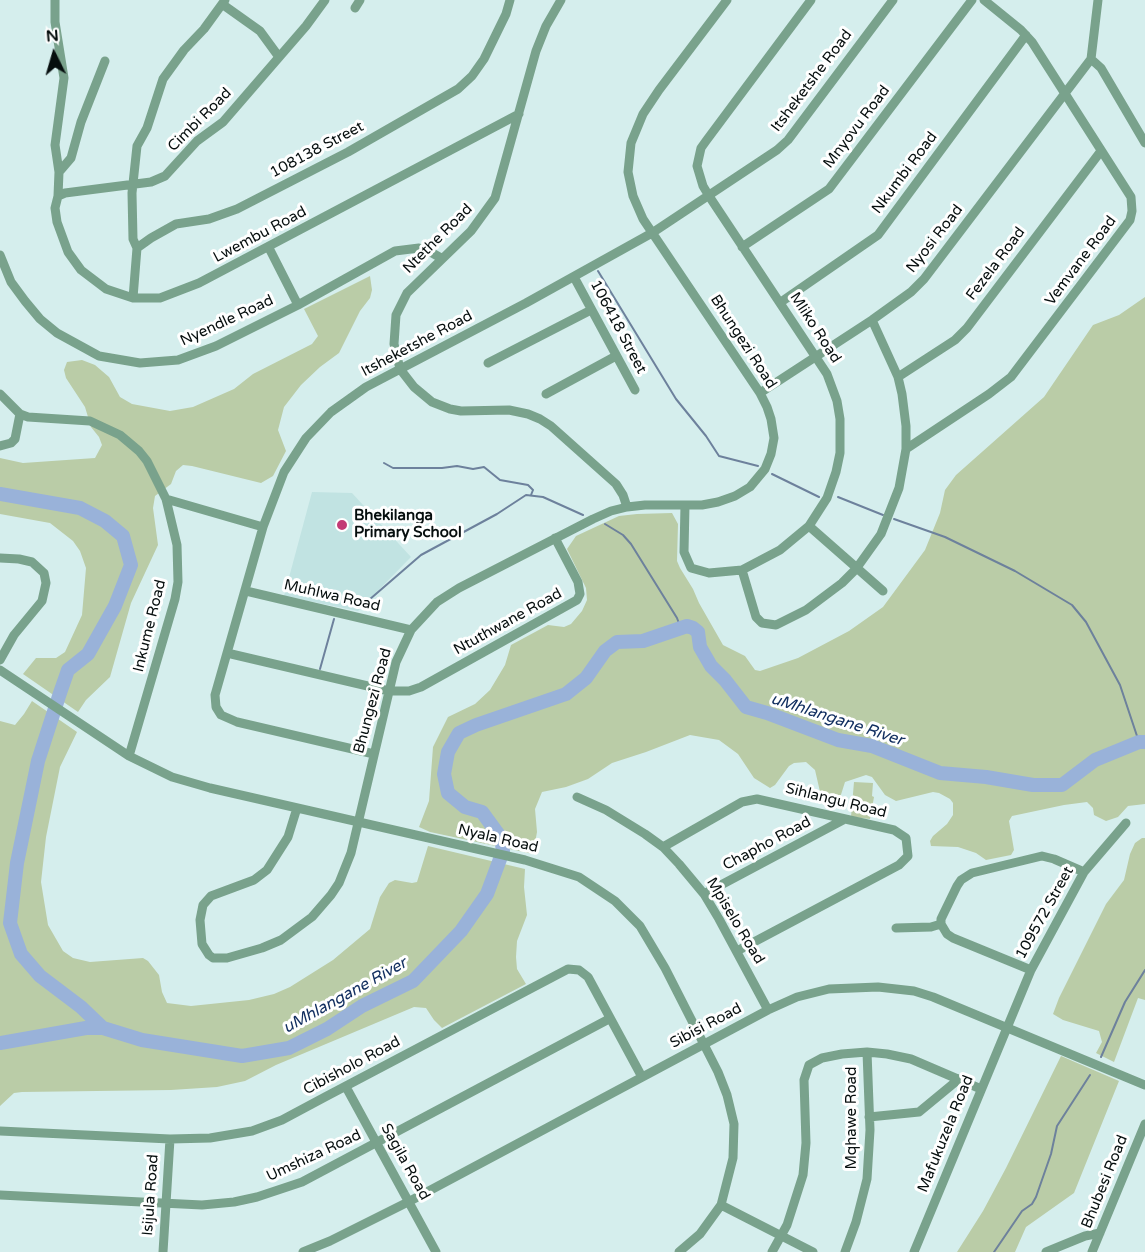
<!DOCTYPE html>
<html>
<head>
<meta charset="utf-8">
<style>
  body { margin:0 }
  #map { position:relative; width:1145px; height:1252px; overflow:hidden; background:#d5eeed; font-family:"Varela Round",sans-serif }
  canvas { display:block }
  .north { position:absolute; left:24px; top:24px; width:60px; height:60px; -webkit-text-stroke:4px #fff; paint-order:stroke; rotate:355deg; font-size:16px; font-weight:700; line-height:24px; text-align:center; color:#060e0e }
  .north::after { content:''; display:block; margin:auto; width:21px; height:27px; background:#060e0e; clip-path:polygon(50% 0,100% 100%,50% 72%,0 100%) }
</style>
</head>
<body>
<div id="map">
<canvas width="1145" height="1252"></canvas>
<div class="north">N</div>
</div>
<script>
const ctx = document.querySelector('canvas').getContext('2d');
ctx.lineJoin = 'round';
function paint(path, color) { ctx.fillStyle = color; ctx.fill(path, 'evenodd'); }
const shape = rows => new Path2D(rows.map(r => 'M' + r).join(''));
function trace(path, color, width, dash) { ctx.strokeStyle = color; ctx.lineWidth = width; ctx.lineCap = dash ? 'butt' : 'round'; ctx.setLineDash(dash || []); ctx.stroke(path); }
function write(font, color, halo, rows, align = 'center') {
  ctx.font = font + ' "Varela Round",sans-serif'; ctx.lineWidth = 6; ctx.setLineDash([]); ctx.textBaseline = 'middle'; ctx.strokeStyle = halo; ctx.fillStyle = color; for (const [text, x, y, turn = 0] of rows) {
    ctx.save(); ctx.translate(x, y); ctx.rotate((+turn || 0) * Math.PI / 180); ctx.textAlign = isNaN(turn) ? turn : align; if (halo) ctx.strokeText(text, 0, 0); ctx.fillText(text, 0, 0); ctx.restore();
  }
}
const built = shape([
  [312,492,352,493,411,557,358,611,284,596]
]);
const green = shape([
  [370,276,372,290,370,298,360,311,339,353,320,367,301,385,284,407,278,430,286,451,273,476,261,483,192,466,183,465,176,471,171,484,155,496,153,508,158,545,131,603,110,677,86,700,78,712,23,674,36,658,56,658,65,652,82,615,86,568,80,551,73,541,50,523,0,514,0,458,23,463,95,458,102,445,99,437,91,427,85,407,66,378,64,370,67,362,82,360,95,365,109,377,120,397,132,404,170,411,193,407,234,389,253,374,312,344,318,336,304,309],
  [1145,297,1145,804,1128,806,1118,817,1106,821,1094,815,1093,808,1087,802,1064,805,1012,816,1009,821,1014,850,1011,855,986,860,976,853,958,847,931,846,930,841,933,836,947,824,953,815,953,803,950,799,939,793,933,792,896,801,885,795,872,777,866,775,845,782,838,804,833,807,826,807,821,796,815,770,806,762,794,763,789,766,775,785,770,788,754,778,738,754,719,740,690,735,646,752,612,763,588,779,566,787,542,792,535,809,537,832,533,854,430,832,419,827,429,801,433,747,448,717,475,704,490,690,505,665,511,645,548,625,564,627,571,624,582,611,587,600,586,588,567,549,576,536,619,516,637,514,672,513,678,524,677,561,680,568,693,589,699,603,723,645,745,656,755,670,760,671,798,658,849,631,883,607,925,550,940,513,945,490,956,475,1044,397,1093,325,1119,315],
  [32,701,77,732,60,767,46,837,41,882,48,925,63,951,73,958,90,962,143,958,148,961,159,975,162,992,167,1003,191,1006,249,1000,274,994,290,987,333,960,370,929,380,897,389,883,395,880,412,883,417,882,428,846,525,869,524,887,527,915,517,941,516,957,517,969,526,984,442,1028,434,1020,426,1008,414,1007,276,1065,245,1081,217,1087,171,1090,22,1092,14,1093,0,1106,0,721,15,725,24,714],
  [854,782,873,783,872,796,874,797,870,819,851,817],
  [1142,838,1145,838,1145,1000,1138,998,1114,1062,1096,1053,1102,1042,1099,1031,1063,1020,1053,1014,1059,998,1106,904,1124,880,1130,854,1135,843],
  [1061,1056,1119,1081,1074,1193,1026,1227,1015,1252,957,1252,983,1211,1006,1168]
]);
const stream = shape([
  [598,271,676,399,706,436,719,456,758,466],
  [384,463,393,468,442,468,457,466,473,469,484,467,500,480,528,485,533,490,531,495],
  [772,474,819,497],
  [838,497,883,515],
  [894,519,945,537,1015,571,1072,605,1086,622,1120,685,1139,742],
  [605,524,623,535,631,544,677,618,681,629],
  [362,606,421,555,497,514,526,495,543,497,583,515],
  [320,669,334,619],
  [0,1041,2,1042],
  [1101,1057,1125,1002,1145,970],
  [994,1252,1022,1211,1032,1204,1036,1197,1051,1154,1057,1126,1090,1075]
]);
const river = shape([
  [0,494,80,508,105,521,123,536,131,565,115,606,88,654,68,670,60,693,38,761,17,863,10,923,21,954,40,976,81,1007,103,1028],
  [0,1043,86,1028,103,1028,142,1040,242,1056,289,1048,327,1029,362,1006,413,981,461,931,487,894,503,851,501,838,482,812,465,807,448,793,444,774,448,752,459,733,476,725,566,694,586,678,605,651,617,642,643,641,687,626,693,628,698,632,700,647,711,666,725,680,746,707,767,713,838,740,872,746,940,773,986,777,1033,785,1062,785,1095,760,1139,742,1145,742]
]);
const minor = shape([
  [55,0,55,22,64,78,55,145,59,172,58,196,55,208,57,222,68,252,81,270,106,289,133,298,160,298,199,283,519,114],
  [561,0,546,26,536,51,495,198,471,231,407,293,396,315,394,344,400,369,414,387,432,402,450,409,461,411,509,410,528,414,540,419,551,426,616,484,623,495,627,507],
  [222,4,260,31,279,57],
  [355,8,360,0],
  [1091,59,1101,68,1145,143],
  [59,172,71,158,81,122,105,61],
  [58,196,65,193,151,182,165,176,197,141,223,122,306,26,325,0],
  [742,247,829,189,972,0],
  [137,248,133,239,132,193,137,146,147,128,163,79,184,50,204,29,225,0],
  [269,248,298,305],
  [0,255,11,282,25,301,40,319,57,333,99,356,140,363,178,360,216,346,298,305,395,251,419,248,427,250,441,258],
  [574,277,635,390],
  [133,298,137,248,151,238,176,224,209,219,237,209,348,152,458,89,472,76,484,59,506,14,510,0],
  [781,302,878,235,1026,35],
  [488,363,591,310],
  [898,377,955,340,967,328,1101,151],
  [760,393,872,320,911,292,924,279,1091,59,1098,0],
  [0,394,20,414,28,417,90,421,120,435,139,451,147,461,166,499,177,545,178,582,175,599,129,756],
  [546,394,616,356],
  [0,446,11,443,15,439,20,414],
  [906,449,989,394,1011,377,1130,220,1132,211,1131,197,1032,42,1021,30,984,0],
  [166,499,263,527],
  [685,505,684,552,691,568,709,573,742,570,780,550,809,526,827,498,836,472,840,453,840,419,837,401,827,374,709,196,703,186,697,166,701,148,706,141,811,0],
  [809,526,883,591],
  [0,558,19,559,32,562,44,573,46,583,42,601,14,635,0,660],
  [742,570,756,617,762,623,776,625,806,610,842,583,856,569,881,534,899,488,906,449,906,426,902,394,898,377,872,320],
  [246,591,411,630],
  [227,653,389,691,409,691,421,687,577,600,580,594,578,582,555,538],
  [0,670,129,756,172,777,210,788,525,860,579,877,615,901,640,926,665,968,718,1072,727,1095,734,1124,733,1158,721,1205,700,1234,679,1252],
  [374,754,237,722,221,715,216,707,215,695,263,527,284,472,306,438,331,412,366,387,526,303,652,233,777,150,788,140,893,0],
  [577,797,606,810,645,834,663,847,679,864,704,894,719,919,768,1010],
  [297,808,288,837,267,870,254,880,211,896,203,905,200,920,202,944,209,955,213,958,227,958,262,948,281,940,312,917,331,895,339,883,351,853,396,662,411,630,437,602,459,588,593,519,611,511,627,507,645,505,702,505,718,502,735,496,750,487,765,469,771,454,774,438,771,419,767,407,760,393,643,219,633,196,628,172,631,143,643,114,659,90,727,0],
  [663,847,742,802,757,799,894,830,906,838,908,856,899,865,737,951],
  [704,894,843,820],
  [896,928,931,927,941,924],
  [1031,970,953,938,947,934,941,924,941,919,957,886,961,880,972,873,1042,856,1054,859,1084,872],
  [346,1087,436,1252],
  [869,1117,919,1112,959,1079],
  [0,1131,170,1139,210,1138,252,1131,282,1120,325,1097,568,969,579,970,588,977,642,1077],
  [0,1195,202,1205,234,1202,257,1197,302,1182,609,1019],
  [721,1205,813,1252],
  [163,1252,170,1139],
  [303,1252,330,1241,410,1201,768,1010,797,997,829,989,878,987,914,991,933,997,1145,1085],
  [772,1252,787,1225,803,1175,806,1143,804,1080,809,1065,822,1058,842,1054,867,1052,887,1054,911,1059,981,1089],
  [845,1252,856,1222,867,1179,870,1130,867,1052],
  [914,1252,1031,970,1084,872,1126,823],
  [1046,1252,1085,1236,1100,1233],
  [1092,1252,1145,1124]
]);
const markers = [
  [342,525,6,"#c33a75"]
];
const streetNames = [
  ["Itsheketshe Road",812,81,-53],
  ["Cimbi Road",200,120,-45],
  ["Mnyovu Road",857,127,-53],
  ["108138 Street",317,150,-28],
  ["Nkumbi Road",905,173,-53],
  ["Lwembu Road",260,235,-28],
  ["Ntethe Road",438,239,-45],
  ["Nyosi Road",935,239,-52],
  ["Vemvane Road",1081,261,-53],
  ["Fezela Road",996,264,-53],
  ["Nyendle Road",227,321,-25],
  ["106418 Street",618,327,62],
  ["Mliko Road",815,328,57],
  ["Bhungezi Road",743,342,57],
  ["Itsheketshe Road",417,344,-28],
  ["Muhlwa Road",332,596,13],
  ["Ntuthwane Road",508,622,-29],
  ["Inkume Road",150,626,-76],
  ["Bhungezi Road",373,701,-75],
  ["Sihlangu Road",836,801,14],
  ["Nyala Road",498,839,13],
  ["Chapho Road",767,844,-28],
  ["109572 Street",1045,913,-61],
  ["Mpiselo Road",735,921,59],
  ["Sibisi Road",706,1026,-28],
  ["Cibisholo Road",352,1066,-28],
  ["Mqhawe Road",852,1118,-90],
  ["Mafukuzela Road",946,1134,-68],
  ["Umshiza Road",314,1156,-25],
  ["Sagila Road",405,1162,61],
  ["Bhubesi Road",1105,1182,-68],
  ["Isijula Road",151,1195,-86]
];
const poiNames = [
  ["Bhekilanga",354,516],
  ["Primary School",354,533]
];
const waterNames = [
  ["uMhlangane River",837,720,18],
  ["uMhlangane River",345,996,-29]
];
paint(built, '#c1e3e2');
paint(green, '#bacca7');
trace(stream, '#6d819c', 2);
trace(river, '#99b2d9', 14);
trace(minor, '#79a28c', 9);
for (const [x, y, r, color] of markers) { const dot = new Path2D(); dot.arc(x, y, r, 0, 2 * Math.PI); ctx.fillStyle = color; ctx.fill(dot); trace(dot, '#fff', 2); }
write('15px', '#060e0e', '#fff', streetNames);
write('bold 15px', '#060e0e', '#fff', poiNames, 'left');
write('italic 16px', '#122f60', '#fff', waterNames);
</script>
</body>
</html>
